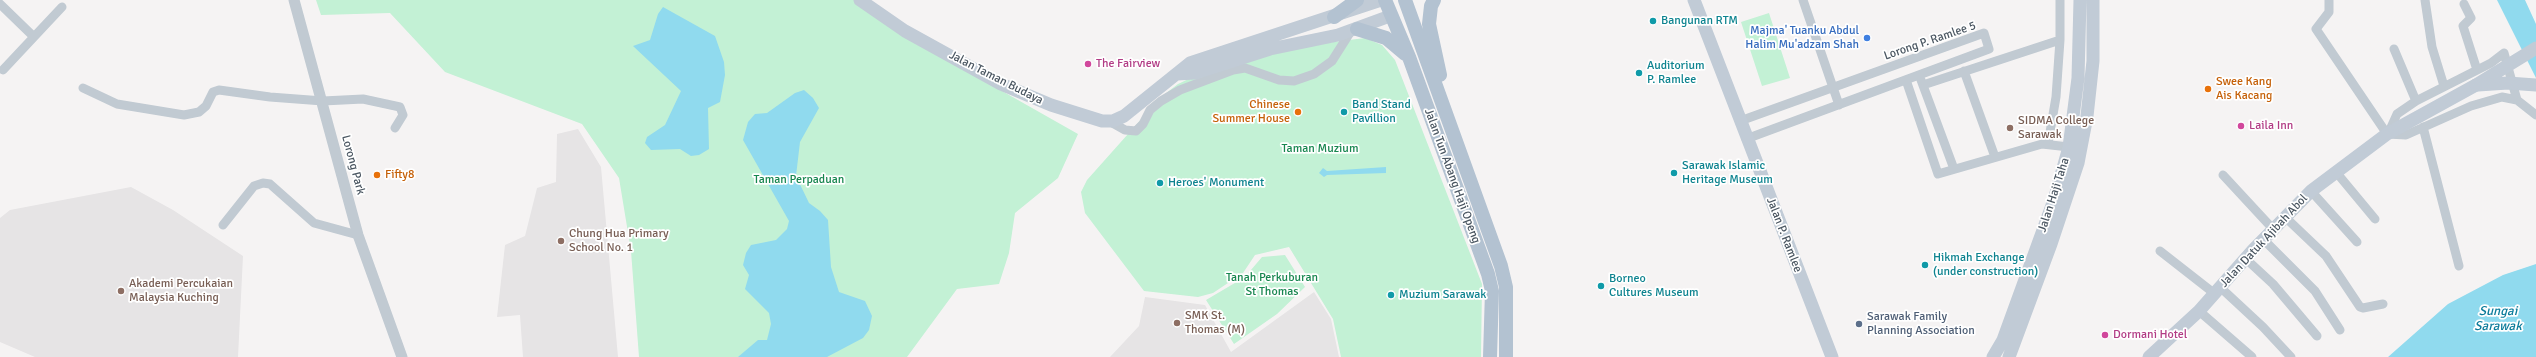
<!DOCTYPE html>
<html>
<head>
<meta charset="utf-8">
<style>
  body { margin:0 }
  canvas { display:block; background:#f5f3f3 }
</style>
</head>
<body>
<canvas width="2536" height="357"></canvas>
<script>
const ctx = document.querySelector('canvas').getContext('2d');
ctx.lineJoin = 'round';
function paint(path, color) { ctx.fillStyle = color; ctx.fill(path, 'evenodd'); }
const shape = rows => new Path2D(rows.map(r => 'M' + r).join(''));
function trace(path, color, width, dash) { ctx.strokeStyle = color; ctx.lineWidth = width; ctx.lineCap = dash ? 'butt' : 'round'; ctx.setLineDash(dash || []); ctx.stroke(path); }
function write(font, color, halo, rows, align = 'center') {
  ctx.font = font + ' Signika,sans-serif'; ctx.lineWidth = 3.5; ctx.setLineDash([]); ctx.textBaseline = 'middle'; ctx.strokeStyle = halo; ctx.fillStyle = color; for (const [text, x, y, turn = 0] of rows) {
    ctx.save(); ctx.translate(x, y); ctx.rotate((+turn || 0) * Math.PI / 180); ctx.textAlign = isNaN(turn) ? turn : align; if (halo) ctx.strokeText(text, 0, 0); ctx.fillText(text, 0, 0); ctx.restore();
  }
}
const education = shape([
  [578,129,601,167,618,357,523,357,520,315,497,317,505,245,525,236,537,188,556,182,557,134],
  [131,187,173,210,243,256,238,357,35,357,0,342,0,218,10,210],
  [1314,292,1331,319,1339,357,1110,357,1139,326,1145,297,1205,305,1231,352]
]);
const green = shape([
  [316,0,854,0,972,74,1078,134,1058,178,1015,213,1009,253,999,284,957,289,907,357,639,357,631,251,619,178,582,124,445,72,390,13,321,15],
  [1769,13,1790,78,1762,86,1741,22],
  [1365,38,1382,45,1395,60,1482,284,1481,357,1341,357,1333,319,1289,247,1255,255,1243,273,1213,293,1198,297,1144,291,1085,213,1081,192,1087,180,1161,97,1178,84,1199,74,1266,55,1333,42],
  [1285,255,1305,287,1277,314,1234,344,1206,300,1245,277,1262,257]
]);
const water = shape([
  [2497,0,2525,0,2536,24,2536,78],
  [663,7,715,36,724,62,725,75,720,102,708,108,709,149,699,155,691,156,680,149,651,150,645,143,647,137,665,125,681,91,633,46,650,40,658,14],
  [804,90,813,98,819,108,800,142,796,176,809,203,820,211,828,220,831,267,839,292,865,301,872,316,869,330,863,338,827,357,738,357,758,340,767,340,771,324,769,313,745,289,749,275,743,265,746,253,751,245,776,240,787,229,789,221,743,140,748,122,755,114,767,113,795,93],
  [1386,167,1386,173,1327,175,1324,177,1319,173,1323,168,1327,171],
  [2536,264,2536,357,2388,357,2448,304,2503,275]
]);
const minor = shape([
  [1803,0,1839,105],
  [2329,0,2329,12,2316,29,2387,134],
  [2425,0,2432,47,2444,86],
  [0,4,33,36],
  [2464,4,2471,18,2463,26,2477,70],
  [2394,49,2416,101],
  [3,70,62,7],
  [1964,71,1995,157],
  [1906,80,1938,174,2042,144,2069,147],
  [1921,80,1954,169],
  [1923,85,2060,40],
  [83,88,117,104,184,115,199,112,206,106,213,92,219,90,270,97,323,101,363,99,400,107,403,115,395,128],
  [1109,121,1125,130,1136,131,1143,124,1150,110,1161,101,1180,90,1233,70,1245,68,1279,80,1294,81,1314,74,1332,61,1351,31],
  [1740,121,1984,33,1989,49,1746,139],
  [2423,127,2459,266],
  [2387,134,2406,135,2471,106,2502,97,2517,100,2536,115],
  [2388,134,2397,114,2416,101,2491,63,2504,53,2517,100],
  [2048,144,2056,97,2060,40,2060,0],
  [2336,172,2375,219],
  [2223,175,2273,229],
  [2311,191,2357,242],
  [2285,217,2326,256,2360,307,2363,308,2383,304],
  [223,225,254,186,263,183,270,184,314,223,358,235],
  [2264,240,2315,291,2340,330],
  [2160,251,2215,294],
  [2246,259,2273,284,2317,336],
  [2221,288,2263,327,2291,357],
  [2199,311,2252,357]
]);
const tertiary = shape([
  [294,0,358,235,402,357]
]);
const secondary = shape([
  [860,0,905,31,1001,84,1051,105,1102,121,1113,121,1124,116,1190,63,1381,0],
  [1694,0,1832,357],
  [1177,74,1195,73,1270,49,1338,35,1390,16],
  [1993,357,2003,340,2054,200,2069,147,2078,78,2080,0],
  [2009,357,2051,244,2078,163,2087,116,2093,61,2093,0],
  [2149,357,2199,311,2253,250,2311,191,2387,134,2476,85]
]);
const primary = shape([
  [1385,0,1409,57,1488,274,1492,291,1490,357],
  [1405,0,1501,266,1506,287,1506,357],
  [1434,0,1431,6,1429,24,1440,75],
  [1334,17,1357,0],
  [1357,29,1386,38,1405,54]
]);
const secondaryBridge = shape([
  [2476,85,2536,48],
  [2478,85,2508,83,2536,85]
]);
const markers = [
  [1653,21,4,"#0f9aa8"],
  [1867,38,4,"#3f7fe0"],
  [1088,64,4,"#d1479c"],
  [1639,73,4,"#0f9aa8"],
  [2208,89,4,"#e8710a"],
  [1298,112,4,"#e8710a"],
  [1344,112,4,"#0f9aa8"],
  [2241,126,4,"#d1479c"],
  [2010,128,4,"#8d6e63"],
  [1674,173,4,"#0f9aa8"],
  [377,175,4,"#e8710a"],
  [1160,183,4,"#0f9aa8"],
  [561,241,4,"#8d6e63"],
  [1925,265,4,"#0f9aa8"],
  [1601,286,4,"#0f9aa8"],
  [121,291,4,"#8d6e63"],
  [1391,295,4,"#0f9aa8"],
  [1177,323,4,"#8d6e63"],
  [1859,324,4,"#5c6f8a"],
  [2105,335,4,"#d1479c"]
];
const cultureNames = [
  ["Bangunan RTM",1661,21],
  ["Auditorium",1647,66],
  ["P. Ramlee",1647,80],
  ["Band Stand",1352,105],
  ["Pavillion",1352,119],
  ["Sarawak Islamic",1682,166],
  ["Heritage Museum",1682,180],
  ["Heroes' Monument",1168,183],
  ["Hikmah Exchange",1933,258],
  ["(under construction)",1933,272],
  ["Borneo",1609,279],
  ["Cultures Museum",1609,293],
  ["Muzium Sarawak",1399,295]
];
const shopNames = [
  ["Majma' Tuanku Abdul",1859,31],
  ["Halim Mu'adzam Shah",1859,45]
];
const streetNames = [
  ["Lorong P. Ramlee 5",1930,41,-19],
  ["Jalan Taman Budaya",996,78,27],
  ["Lorong Park",353,165,75],
  ["Jalan Tun Abang Haji Openg",1452,176,70],
  ["Jalan Haji Taha",2054,195,-72],
  ["Jalan P. Ramlee",1784,235,69],
  ["Jalan Datuk Ajibah Abol",2264,241,-47]
];
const hotelNames = [
  ["The Fairview",1096,64],
  ["Laila Inn",2249,126],
  ["Dormani Hotel",2113,335]
];
const foodNames = [
  ["Swee Kang",2216,82],
  ["Ais Kacang",2216,96],
  ["Chinese",1290,105,"right"],
  ["Summer House",1290,119,"right"],
  ["Fifty8",385,175]
];
const educationNames = [
  ["SIDMA College",2018,121],
  ["Sarawak",2018,135],
  ["Chung Hua Primary",569,234],
  ["School No. 1",569,248],
  ["Akademi Percukaian",129,284],
  ["Malaysia Kuching",129,298],
  ["SMK St.",1185,316],
  ["Thomas (M)",1185,330]
];
const parkNames = [
  ["Taman Muzium",1320,149],
  ["Taman Perpaduan",799,180],
  ["Tanah Perkuburan",1272,278],
  ["St Thomas",1272,292]
];
const serviceNames = [
  ["Sarawak Family",1867,317],
  ["Planning Association",1867,331]
];
const waterNames = [
  ["Sungai",2498,312],
  ["Sarawak",2498,327]
];
paint(education, '#e6e4e5');
paint(green, '#c3f1d5');
paint(water, '#90daee');
trace(minor, '#c1cad2', 9);
trace(tertiary, '#c1cad2', 11);
trace(secondary, '#c1cbd6', 13);
trace(primary, '#b3c2d1', 14);
trace(secondaryBridge, '#c1cbd6', 13);
for (const [x, y, r, color] of markers) { const dot = new Path2D(); dot.arc(x, y, r, 0, 2 * Math.PI); ctx.fillStyle = color; ctx.fill(dot); trace(dot, '#fff', 1.5); }
write('12px', '#0d838f', '#fff', cultureNames, 'left');
write('12px', '#366cbe', '#fff', shopNames, 'right');
write('12px', '#4a5661', '#fff', streetNames);
write('12px', '#b23c85', '#fff', hotelNames, 'left');
write('12px', '#c56008', '#fff', foodNames, 'left');
write('12px', '#785e54', '#fff', educationNames, 'left');
write('12px', '#17864f', '#fff', parkNames);
write('12px', '#4e5e75', '#fff', serviceNames, 'left');
write('italic 13px', '#0c7c9b', '#fff', waterNames);
</script>
</body>
</html>
